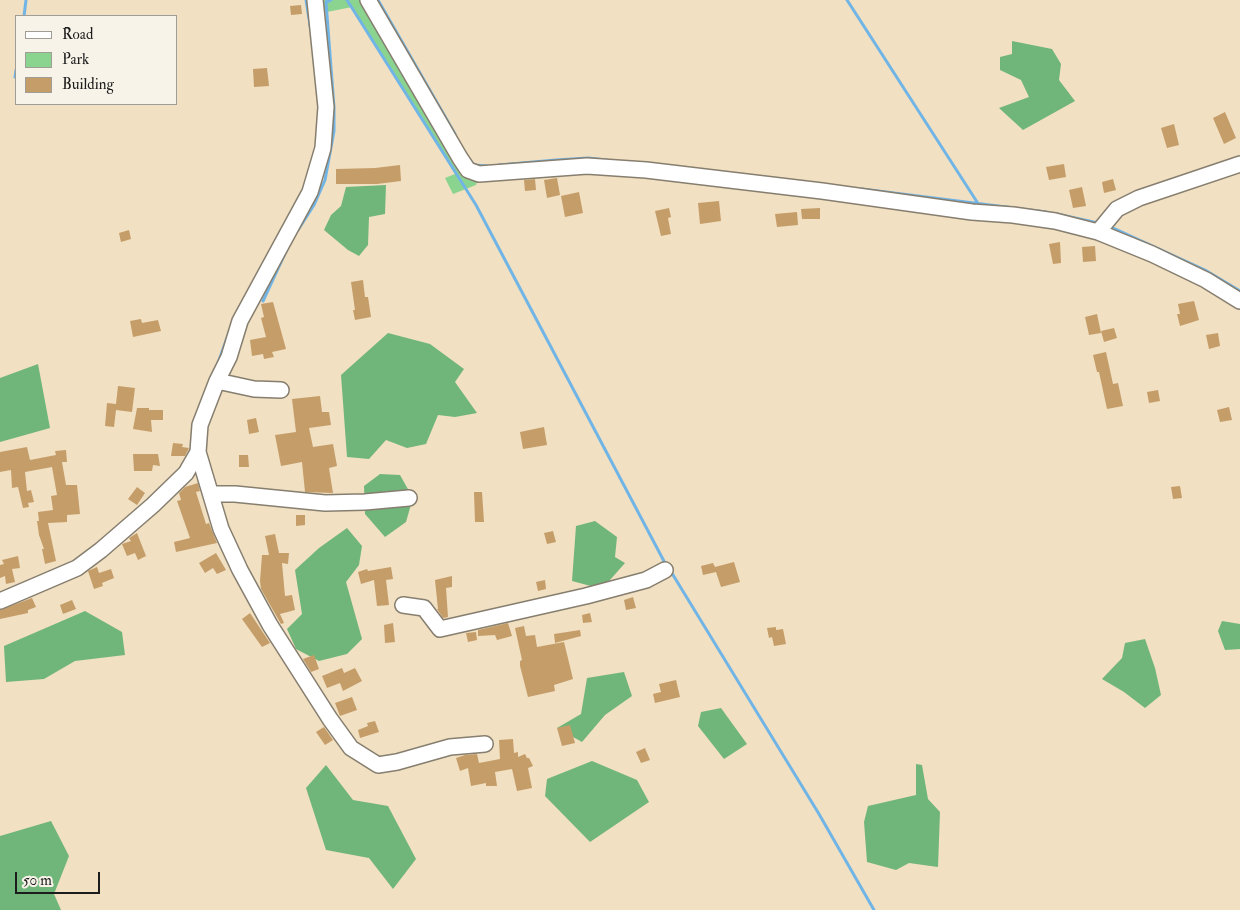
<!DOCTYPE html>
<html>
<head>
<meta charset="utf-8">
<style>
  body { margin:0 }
  #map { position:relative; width:1240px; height:910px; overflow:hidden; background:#f1e0c2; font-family:"IM FELL Double Pica",serif }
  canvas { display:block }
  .legend { position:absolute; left:15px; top:15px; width:162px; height:90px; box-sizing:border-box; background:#f7f3e8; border:1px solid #9f9d96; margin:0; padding:6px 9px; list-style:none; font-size:15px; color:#1c1c1c }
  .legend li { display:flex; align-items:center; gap:10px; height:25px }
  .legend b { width:25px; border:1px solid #9f9d96 }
  .scale { position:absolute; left:15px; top:872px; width:85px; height:22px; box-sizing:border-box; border:2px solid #1c1c1c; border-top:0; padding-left:6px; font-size:15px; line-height:18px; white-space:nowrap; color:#1c1c1c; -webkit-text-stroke:4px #f7f3e8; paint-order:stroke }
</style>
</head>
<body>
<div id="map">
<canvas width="1240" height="910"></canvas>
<ul class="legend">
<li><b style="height:6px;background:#fff"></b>Road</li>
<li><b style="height:14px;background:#8bd48f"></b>Park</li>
<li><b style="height:14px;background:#c59d69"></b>Building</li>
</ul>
<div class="scale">50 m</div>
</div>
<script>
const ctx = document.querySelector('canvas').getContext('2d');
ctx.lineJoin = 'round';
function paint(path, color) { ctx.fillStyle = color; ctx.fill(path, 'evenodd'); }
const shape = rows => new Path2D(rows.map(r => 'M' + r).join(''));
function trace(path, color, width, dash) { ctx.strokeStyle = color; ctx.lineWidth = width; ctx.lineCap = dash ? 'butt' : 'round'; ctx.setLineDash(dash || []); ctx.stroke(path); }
const green = shape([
  [315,0,368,0,479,174,476,185,453,194,445,178,455,174,352,7,317,14]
]);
const forest = shape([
  [1012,41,1052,49,1061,64,1059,80,1075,101,1023,130,999,108,1029,97,1021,80,1000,70,1000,57,1012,54],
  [386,185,385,214,369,217,368,245,359,256,348,250,324,230,331,215,341,206,346,187],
  [388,333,430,344,464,369,455,382,477,413,455,417,438,415,426,444,407,448,386,440,369,459,347,457,341,375],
  [38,364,50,428,0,442,0,378],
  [380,474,400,475,409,491,412,501,406,522,385,537,365,514,364,486],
  [595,521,617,537,615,557,625,563,602,589,572,581,576,526],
  [347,528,362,546,359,565,346,582,362,639,347,654,319,661,296,649,287,629,302,614,295,570,319,548],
  [85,611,122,632,125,655,75,661,44,679,6,682,4,646],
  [1222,621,1240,624,1240,649,1225,650,1218,631],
  [1145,639,1155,668,1161,695,1145,708,1124,692,1102,679,1122,658,1125,643],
  [624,672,632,696,605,715,582,742,557,728,581,714,587,678],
  [721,708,747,744,724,759,698,726,701,712],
  [592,761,637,780,649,802,590,842,545,796,547,779],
  [916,764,922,765,928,799,940,812,938,867,909,863,896,870,867,862,864,822,868,806,916,795],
  [326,765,353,800,388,806,416,859,393,889,369,858,326,850,306,788],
  [51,821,69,856,54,894,61,910,0,910,0,836]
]);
const stream = shape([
  [306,0,311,31],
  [347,0,476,205,666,565],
  [378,0,455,134],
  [847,0,979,205],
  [24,16,26,0],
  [15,77,16,70],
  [469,159,474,165,487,166],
  [499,165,556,160,588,158,607,160],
  [862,189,1046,212],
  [1057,214,1098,223,1100,221],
  [1112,225,1111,227,1205,270,1240,291],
  [298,230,314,205,325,180,334,131,334,107,326,2,331,0],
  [263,301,287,249],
  [218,363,232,324],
  [670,570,819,814,874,910]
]);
const building = shape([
  [301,5,302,14,291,15,290,6],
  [267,68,269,86,254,87,253,69],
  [1225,112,1236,138,1224,144,1213,118],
  [1174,124,1179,145,1167,148,1161,128],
  [1064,164,1066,177,1049,180,1046,167],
  [400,165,401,181,377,184,336,184,336,169,375,168],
  [557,178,560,195,547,198,544,180],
  [535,179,536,190,525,191,524,180],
  [1113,179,1116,190,1104,193,1102,182],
  [1082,187,1086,206,1073,208,1069,190],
  [579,192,583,213,565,217,561,196],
  [719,201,721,221,700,224,698,203],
  [669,208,671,217,668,218,671,234,661,236,655,211],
  [820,208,820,219,802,219,801,209],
  [797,212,798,225,777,227,775,214],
  [129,230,131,239,121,242,119,233],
  [1060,242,1061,263,1053,264,1049,244],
  [1095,246,1096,261,1083,262,1082,247],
  [363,280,365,297,368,297,371,317,355,320,353,310,355,310,351,282],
  [1194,301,1199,320,1180,326,1177,314,1180,314,1178,304],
  [273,302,286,349,272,352,274,357,264,359,263,354,252,356,250,340,266,337,261,318,264,317,261,304],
  [1097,314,1101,333,1089,335,1085,317],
  [141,319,142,323,158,320,161,331,133,337,130,321],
  [1114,328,1117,338,1104,342,1101,331],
  [1218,333,1220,346,1209,349,1206,335],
  [1106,352,1113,384,1118,383,1123,406,1107,409,1099,372,1097,372,1093,355],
  [118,386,135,388,132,412,116,410,114,427,105,426,107,403,116,404],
  [1158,390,1160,401,1149,403,1147,392],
  [320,396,322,412,329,412,331,425,309,428,313,447,333,444,337,466,329,468,333,493,305,492,302,462,281,466,275,435,296,432,292,399],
  [1229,407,1232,420,1220,422,1217,410],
  [137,408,149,408,149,410,163,410,163,420,151,420,152,432,133,429],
  [256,418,259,432,249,434,247,420],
  [544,427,547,445,523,449,520,432],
  [173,443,183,444,182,447,189,448,185,456,171,456],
  [27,447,30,460,56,455,55,451,66,450,67,462,62,462,66,485,77,485,80,514,67,515,67,522,48,523,56,561,45,564,42,549,44,549,39,535,37,521,39,521,38,512,53,510,51,496,57,495,52,467,25,472,27,491,31,490,34,502,28,503,29,507,23,508,18,487,12,488,11,470,0,472,0,452],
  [133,454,158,454,160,466,153,465,152,471,134,471],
  [239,455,248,455,249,467,239,467],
  [198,483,200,491,196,492,206,524,209,523,217,543,176,552,174,542,190,538,177,501,181,500,179,493,185,487],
  [1180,486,1182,498,1173,499,1171,487],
  [137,487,145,493,137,505,128,499],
  [474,492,482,492,484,522,475,522],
  [296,515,305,515,305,525,296,526],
  [553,531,556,542,547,544,544,533],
  [137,533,146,556,138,560,135,553,127,556,122,544,131,541,129,538],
  [275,534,279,553,289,553,288,564,282,563,285,596,292,595,295,610,280,614,284,623,281,624,261,589,260,581,262,555,269,555,265,536],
  [216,553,226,570,217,574,213,568,205,573,199,563],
  [18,556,20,568,12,569,15,582,6,584,5,576,0,578,0,565,4,564,2,560],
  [734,562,740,582,721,587,716,572,703,575,701,566,713,563,715,567],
  [97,567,99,573,111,569,114,578,102,583,103,586,94,589,88,571],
  [391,567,393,579,386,580,389,605,377,606,374,580,361,584,358,572,367,569,368,571],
  [452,576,452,587,446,588,448,617,443,618,437,609,438,609,435,580],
  [545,580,546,589,538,591,536,582],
  [633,597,636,608,626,610,624,600],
  [32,598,36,607,28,610,28,613,0,619,0,610],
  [72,600,76,609,63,614,60,605],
  [250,613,270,643,262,647,242,619],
  [590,613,592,622,583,623,582,615],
  [393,623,395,642,385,643,384,625],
  [508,623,512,636,497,640,495,635,478,636,478,630],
  [524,626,526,636,535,635,537,647,564,642,573,679,554,685,555,691,528,697,520,666,520,661,522,660,515,628],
  [776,627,776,630,783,629,786,644,774,646,772,637,769,638,767,628],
  [580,630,581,636,555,643,554,634],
  [476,632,477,640,468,642,466,633],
  [314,655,319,669,311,672,303,659],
  [342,668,344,673,355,668,362,681,343,691,340,683,327,688,322,676],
  [676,680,680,697,655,703,653,694,661,692,659,684],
  [352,697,357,710,340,716,335,703],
  [375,721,379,732,360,738,358,730,368,726,367,723],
  [570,725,575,743,562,746,557,728],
  [324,727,333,740,325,745,316,732],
  [513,739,514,753,518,752,518,757,525,754,527,758,529,758,533,766,528,768,532,788,517,791,512,769,495,772,497,786,486,786,486,783,471,786,468,768,460,771,456,758,465,755,477,754,479,763,500,759,499,740],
  [645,748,650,760,641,763,636,752]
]);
const minor = shape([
  [368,0,460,158,468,170,479,174,587,166,646,170,822,191,972,212,1013,215,1055,221,1098,232,1152,254,1206,280,1240,301],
  [1098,232,1117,209,1139,198,1240,164],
  [217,381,254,389,281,390],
  [198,452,221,529,240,570,270,625,330,719,351,748,378,765,397,762,450,747,485,744],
  [211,494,235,494,325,503,365,502,409,498],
  [0,601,77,568,101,550,153,505,186,473,198,452,200,425,217,381,229,357,240,321,310,192,323,148,326,107,315,0],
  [403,605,424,608,440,629,586,596,646,580,665,570]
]);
paint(green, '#8bd48f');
paint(forest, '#70b67a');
trace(stream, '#71b5e6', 3);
paint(building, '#c59d69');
trace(minor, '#867e6f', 18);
trace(minor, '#fff', 15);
</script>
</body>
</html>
